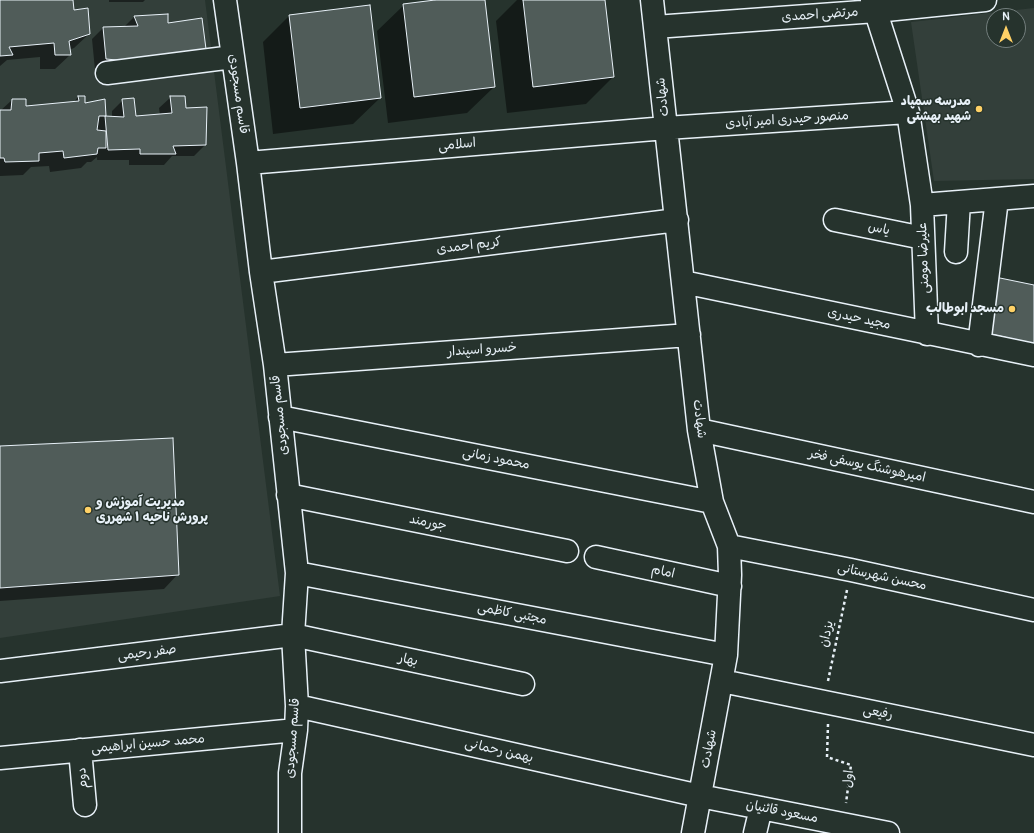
<!DOCTYPE html>
<html>
<head>
<meta charset="utf-8">
<style>
  body { margin:0 }
  #map { position:relative; width:1034px; height:833px; overflow:hidden; background:#26332d; font-family:Pangolin,sans-serif }
  canvas { display:block }
  .north { position:absolute; left:986px; top:8px; width:40px; height:40px; box-sizing:border-box; background:#26332d; border:1px solid #747f7e; border-radius:50%; rotate:0deg; font-size:11px; font-weight:700; line-height:16px; text-align:center; color:#e8f1f8 }
  .north::after { content:''; display:block; margin:auto; width:14px; height:18px; background:#ffd166; clip-path:polygon(50% 0,100% 100%,50% 72%,0 100%) }
</style>
</head>
<body>
<div id="map">
<canvas width="1034" height="833"></canvas>
<div class="north">N</div>
</div>
<script>
const ctx = document.querySelector('canvas').getContext('2d');
ctx.lineJoin = 'round';
function paint(path, color) { ctx.fillStyle = color; ctx.fill(path, 'evenodd'); }
const shape = rows => new Path2D(rows.map(r => 'M' + r).join(''));
function trace(path, color, width, dash) { ctx.strokeStyle = color; ctx.lineWidth = width; ctx.lineCap = dash ? 'butt' : 'round'; ctx.setLineDash(dash || []); ctx.stroke(path); }
function write(font, color, halo, rows, align = 'center') {
  ctx.font = font + ' Pangolin,"Playpen Sans Arabic",sans-serif'; ctx.lineWidth = 3; ctx.setLineDash([]); ctx.textBaseline = 'middle'; ctx.strokeStyle = halo; ctx.fillStyle = color; for (const [text, x, y, turn = 0] of rows) {
    ctx.save(); ctx.translate(x, y); ctx.rotate((+turn || 0) * Math.PI / 180); ctx.textAlign = isNaN(turn) ? turn : align; if (halo) ctx.strokeText(text, 0, 0); ctx.fillText(text, 0, 0); ctx.restore();
  }
}
const built = shape([
  [0,0,205,0,280,596,0,638],
  [1034,8,1034,179,934,181,911,22],
  [994,16,1018,16,1018,40,994,40]
]);
const shadow = shape([
  [0,0,72,0,73,11,89,34,74,48,69,50,70,55,55,69,40,69,40,57,7,60,0,66],
  [109,0,145,0,143,2,109,2],
  [444,0,484,0,494,87,467,113,388,123,377,31,404,5],
  [517,0,604,0,613,77,586,104,507,113,496,21],
  [167,15,167,24,205,48,194,60,115,71,95,70,92,39,103,28,123,28,134,17],
  [289,16,380,98,353,124,273,134,263,42],
  [78,97,84,104,105,115,103,117,112,117,112,111,123,100,135,117,160,115,159,108,171,97,185,109,205,145,194,156,172,156,164,165,129,165,129,160,97,160,97,157,91,162,87,162,81,168,50,172,49,166,31,167,23,175,0,176,0,111,12,100,25,108,73,103],
  [1034,286,1034,357,976,344],
  [0,447,178,574,164,589,0,601]
]);
const building = shape([
  [0,0,73,0,74,10,88,8,90,34,69,41,71,55,55,55,54,43,9,47,13,55,0,56,0,0],
  [435,0,485,0,495,87,414,97,403,4,435,0],
  [523,0,605,0,614,77,533,87,523,0],
  [370,5,381,98,300,108,289,15,370,5],
  [168,14,168,23,202,18,206,49,186,54,127,61,106,59,103,27,138,26,134,16,168,14],
  [78,96,85,96,85,103,105,99,106,116,99,116,97,130,106,131,106,148,98,148,97,154,64,158,63,151,39,153,39,161,5,162,4,158,0,158,0,110,11,110,12,99,26,99,26,106,79,101,78,96],
  [170,96,185,96,186,108,207,107,206,145,173,146,176,154,140,154,140,149,108,150,105,116,124,117,122,99,134,98,136,116,172,113,170,96],
  [995,277,1034,285,1034,344,987,333,995,277],
  [173,438,179,575,0,588,0,446,173,438]
]);
const path = shape([
  [828,681,847,590],
  [828,724,827,757,851,765,846,803]
]);
const minor = shape([
  [225,0,248,163,261,272,275,365,297,573,293,635,297,706,296,730,290,773,290,833],
  [652,0,699,430,712,502,729,546,730,575,726,655,693,833],
  [872,0,908,112,922,205,927,334],
  [655,27,876,11,985,0],
  [107,73,233,57],
  [248,163,666,128,908,112],
  [922,205,1034,196],
  [835,220,923,238],
  [956,252,959,202],
  [261,272,677,220],
  [683,282,1034,355],
  [979,345,997,199],
  [275,365,689,335],
  [280,417,712,502],
  [699,430,1034,502],
  [288,495,567,551],
  [729,546,851,570,1034,610],
  [596,557,730,586],
  [297,573,726,655],
  [0,671,293,635,523,684],
  [722,681,1034,745],
  [297,706,700,796,888,833],
  [80,750,85,805],
  [0,758,296,730],
  [755,833,761,808]
]);
const markers = [
  [979,109,4,"#ffd166"],
  [1012,309,4,"#ffd166"],
  [88,510,4,"#ffd166"]
];
const streetNames = [
  ["مرتضی احمدی",820,15,-4],
  ["قاسم مسجودی",238,94,82],
  ["شهادت",663,97,-96],
  ["منصور حیدری امیر آبادی",787,120,-4],
  ["اسلامی",457,145,-5],
  ["یاس",879,229,12],
  ["کریم احمدی",469,246,-7],
  ["علیرضا مومنی",924,258,-92],
  ["مجید حیدری",859,319,12],
  ["خسرو اسپندار",482,350,-4],
  ["قاسم مسجودی",280,415,-96],
  ["شهادت",699,419,83],
  ["محمود زمانی",496,459,11],
  ["امیرهوشنگ یوسفی فخر",867,466,12],
  ["جورمند",428,523,11],
  ["امام",663,572,12],
  ["محسن شهرستانی",882,577,12],
  ["مجتبی کاظمی",512,614,11],
  ["یزدان",827,634,-78],
  ["صفر رحیمی",147,653,-7],
  ["بهار",408,660,12],
  ["رفیعی",878,713,11],
  ["قاسم مسجودی",293,738,-86],
  ["محمد حسین ابراهیمی",148,744,-5],
  ["شهادت",709,749,-79],
  ["بهمن رحمانی",499,751,13],
  ["دوم",83,778,-96],
  ["اول",849,779,-85],
  ["مسعود قائنیان",782,812,11]
];
const poiNames = [
  ["مدرسه سمپاد",971,102],
  ["شهید بهشتی",971,117],
  ["مسجد ابوطالب",1004,309],
  ["مدیریت آموزش و",96,503,"left"],
  ["پرورش ناحیه ۱ شهرری",96,518,"left"]
];
paint(built, '#333f3a');
paint(shadow, '#0007');
paint(building, '#505c59');
trace(building, '#e8f1f8', 1);
trace(minor, '#e8f1f8', 25);
trace(path, '#e8f1f8', 2.5, [3, 3]);
trace(minor, '#26332d', 22);
for (const [x, y, r, color] of markers) { const dot = new Path2D(); dot.arc(x, y, r, 0, 2 * Math.PI); ctx.fillStyle = color; ctx.fill(dot); trace(dot, '#26332d', 1.5); }
write('13px', '#e8f1f8', '#26332d', streetNames);
write('bold 13px', '#e8f1f8', '#26332d', poiNames, 'right');
</script>
</body>
</html>
